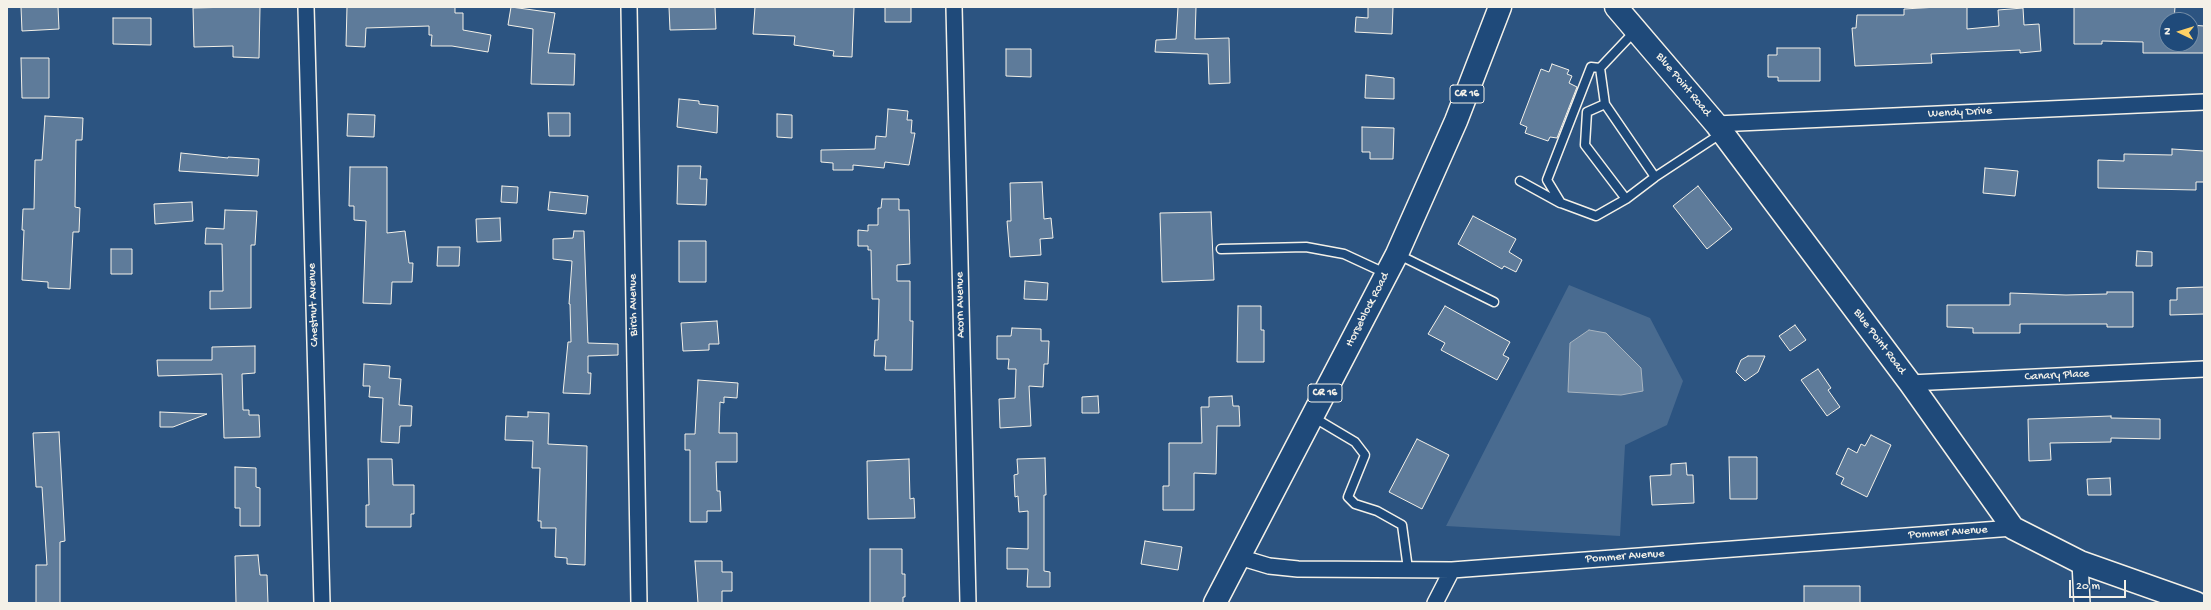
<!DOCTYPE html>
<html>
<head>
<meta charset="utf-8">
<style>
  body { margin:0 }
  #map { position:relative; width:2211px; height:610px; overflow:hidden; background:#2c5481; font-family:"Gochi Hand",sans-serif }
  canvas { display:block }
  .frame { position:absolute; inset:0; border:8px solid #f4f1e8; pointer-events:none }
  .north { position:absolute; left:2159px; top:12px; width:40px; height:40px; box-sizing:border-box; background:#1f4a7a; border:1px solid #748da6; border-radius:50%; rotate:274deg; font-size:11px; font-weight:700; line-height:16px; text-align:center; color:#f4f1e8 }
  .north::after { content:''; display:block; margin:auto; width:14px; height:18px; background:#ffd166; clip-path:polygon(50% 0,100% 100%,50% 72%,0 100%) }
  .scale { position:absolute; left:2069px; top:580px; width:57px; height:18px; box-sizing:border-box; border:2px solid #f4f1e8; border-top:0; padding-left:5px; font-size:12px; line-height:14px; white-space:nowrap; color:#f4f1e8; -webkit-text-stroke:3px #1f4a7a; paint-order:stroke }
</style>
</head>
<body>
<div id="map">
<canvas width="2211" height="610"></canvas>
<div class="frame"></div>
<div class="north">N</div>
<div class="scale">20 m</div>
</div>
<script>
const ctx = document.querySelector('canvas').getContext('2d');
ctx.lineJoin = 'round';
function paint(path, color) { ctx.fillStyle = color; ctx.fill(path, 'evenodd'); }
const shape = rows => new Path2D(rows.map(r => 'M' + r).join(''));
function trace(path, color, width, dash) { ctx.strokeStyle = color; ctx.lineWidth = width; ctx.lineCap = dash ? 'butt' : 'round'; ctx.setLineDash(dash || []); ctx.stroke(path); }
function write(font, color, halo, rows, align = 'center') {
  ctx.font = font + ' "Gochi Hand",sans-serif'; ctx.lineWidth = 3; ctx.setLineDash([]); ctx.textBaseline = 'middle'; ctx.strokeStyle = halo; ctx.fillStyle = color; for (const [text, x, y, turn = 0] of rows) {
    ctx.save(); ctx.translate(x, y); ctx.rotate((+turn || 0) * Math.PI / 180); ctx.textAlign = isNaN(turn) ? turn : align; if (halo) ctx.strokeText(text, 0, 0); ctx.fillText(text, 0, 0); ctx.restore();
  }
}
const green = shape([
  [1569,285,1650,318,1683,381,1667,425,1625,445,1620,536,1446,526]
]);
const water = shape([
  [1589,330,1606,333,1641,368,1643,391,1621,395,1568,392,1570,343,1589,330]
]);
const building = shape([
  [21,7,58,7,59,29,22,31,21,7],
  [234,7,260,7,259,58,233,57,233,46,194,47,193,8,234,7],
  [347,7,455,7,455,13,463,13,463,30,491,35,488,52,452,46,431,46,432,35,429,35,429,26,366,28,365,47,346,46,347,7],
  [511,7,555,13,548,53,575,54,574,85,531,84,533,29,508,25,511,7],
  [669,7,715,7,716,29,670,30,669,7],
  [755,7,854,7,852,57,833,56,834,51,794,45,795,36,753,34,755,7],
  [885,7,911,7,911,22,885,22,885,7],
  [1178,7,1196,7,1195,39,1229,38,1230,83,1209,84,1208,54,1155,52,1156,40,1176,39,1178,7],
  [1368,7,1393,7,1392,34,1355,32,1356,17,1368,18,1368,7],
  [1938,7,1967,7,1967,29,1999,26,1998,10,2023,8,2024,25,2039,24,2041,51,2020,53,2020,50,1931,54,1932,63,1855,66,1852,28,1856,28,1857,15,1904,15,1904,9,1938,7],
  [2074,7,2175,7,2174,20,2167,20,2167,44,2191,44,2191,25,2204,26,2204,53,2143,53,2143,42,2102,41,2102,44,2074,44,2074,7],
  [113,18,151,18,151,45,113,44,113,18],
  [1777,48,1820,48,1820,81,1778,81,1778,77,1768,77,1768,55,1777,55,1777,48],
  [1006,49,1031,49,1031,77,1006,76,1006,49],
  [21,58,49,58,49,98,22,98,21,58],
  [1552,64,1569,70,1567,74,1572,76,1569,83,1577,87,1557,138,1550,137,1548,141,1525,133,1527,127,1520,124,1541,69,1549,72,1552,64],
  [1366,75,1394,78,1394,99,1365,98,1366,75],
  [679,99,699,101,699,104,718,106,717,133,677,127,679,99],
  [888,109,908,111,907,120,912,120,911,133,915,133,909,165,885,162,884,168,853,165,853,170,833,170,833,163,821,162,821,150,875,149,876,136,886,137,888,109],
  [548,113,570,113,570,136,549,136,548,113],
  [348,114,375,115,374,137,347,136,348,114],
  [777,114,792,115,792,138,777,137,777,114],
  [45,116,83,118,82,140,76,140,75,207,80,208,79,232,73,232,70,289,48,288,48,282,22,280,24,230,22,230,23,209,34,209,35,160,42,160,45,116],
  [1362,127,1394,128,1393,159,1370,159,1370,152,1362,152,1362,127],
  [2172,149,2204,151,2204,182,2196,182,2196,190,2098,188,2098,160,2124,161,2124,154,2172,155,2172,149],
  [181,153,228,158,228,157,259,159,258,176,179,171,181,153],
  [678,166,701,166,700,179,707,179,706,205,677,204,678,166],
  [350,167,387,167,387,233,405,231,409,263,413,263,412,282,392,282,391,304,363,303,366,221,354,220,354,206,349,206,350,167],
  [1985,168,2018,171,2015,196,1983,193,1985,168],
  [1042,182,1044,219,1051,218,1053,238,1040,239,1041,255,1010,257,1007,221,1011,221,1010,183,1042,182],
  [502,186,518,187,517,203,501,202,502,186],
  [1698,186,1732,229,1707,249,1673,206,1698,186],
  [550,192,588,196,586,214,548,210,550,192],
  [882,199,899,199,899,210,909,210,910,264,897,265,897,281,910,281,910,321,913,321,912,370,885,370,886,356,874,356,875,340,878,340,879,299,872,299,871,250,868,250,868,246,858,246,858,230,868,231,868,225,878,225,878,208,881,208,882,199],
  [192,202,193,221,155,224,154,204,192,202],
  [225,210,257,211,255,245,251,245,251,308,210,309,210,291,223,291,222,244,205,244,206,228,224,229,225,210],
  [1211,212,1214,280,1162,282,1160,213,1211,212],
  [1473,216,1516,239,1509,252,1522,260,1516,272,1504,266,1502,269,1458,244,1473,216],
  [500,218,501,241,477,242,476,219,500,218],
  [574,231,584,231,588,343,618,344,618,355,588,356,588,373,591,373,590,394,563,393,568,342,571,342,570,304,569,304,572,261,553,259,553,239,573,238,574,231],
  [679,241,706,241,706,282,679,282,679,241],
  [438,247,460,247,459,266,437,266,438,247],
  [111,249,132,249,132,274,111,274,111,249],
  [2137,251,2152,252,2152,266,2136,266,2137,251],
  [1025,281,1048,283,1047,300,1024,299,1025,281],
  [2204,287,2204,314,2170,315,2170,300,2177,300,2177,288,2204,287],
  [2107,292,2133,292,2133,327,2107,327,2107,324,2020,324,2020,333,1973,333,1973,328,1947,327,1947,305,2010,305,2010,293,2066,295,2107,294,2107,292],
  [1238,306,1261,306,1261,330,1264,330,1264,362,1237,362,1238,306],
  [1445,306,1510,342,1503,355,1509,358,1497,380,1441,350,1445,343,1428,334,1445,306],
  [717,321,719,344,709,344,709,350,683,351,681,323,717,321],
  [1795,325,1806,340,1790,351,1779,336,1795,325],
  [1012,328,1041,329,1041,341,1049,341,1048,364,1044,364,1043,387,1029,386,1031,426,1000,428,999,399,1015,398,1016,369,1008,369,1009,359,997,359,997,336,1011,336,1012,328],
  [255,346,255,373,242,374,243,410,249,410,249,415,259,415,260,437,224,438,222,374,158,376,157,360,212,360,212,347,255,346],
  [1748,356,1765,356,1758,372,1745,381,1736,372,1741,360,1748,356],
  [364,364,390,366,389,378,401,379,399,405,412,406,411,426,400,426,399,443,381,442,383,398,369,397,370,386,363,386,364,364],
  [1818,369,1831,388,1828,390,1840,407,1827,416,1801,380,1818,369],
  [698,380,738,383,737,398,724,397,724,403,720,402,719,433,737,433,737,462,716,462,717,491,720,491,721,511,707,511,707,522,690,522,690,450,685,450,685,434,695,434,698,380],
  [1098,396,1099,413,1082,413,1082,397,1098,396],
  [1232,396,1233,406,1239,406,1240,426,1217,426,1216,474,1194,473,1194,510,1163,510,1163,486,1169,486,1169,443,1202,443,1201,407,1209,407,1209,397,1232,396],
  [160,412,207,414,173,427,160,427,160,412],
  [528,412,549,413,548,444,587,446,585,565,567,564,567,558,555,557,556,528,541,528,541,521,538,521,540,468,532,468,533,441,505,440,506,416,528,417,528,412],
  [2111,416,2111,418,2160,419,2160,439,2111,438,2111,442,2050,443,2051,460,2029,461,2028,419,2111,416],
  [59,432,65,541,60,542,60,603,36,603,36,565,47,565,42,487,36,487,33,433,59,432],
  [1871,435,1891,445,1867,497,1841,484,1844,478,1836,474,1848,448,1857,453,1861,444,1865,446,1871,435],
  [1417,439,1449,455,1422,509,1389,492,1417,439],
  [1729,457,1757,457,1757,499,1730,499,1729,457],
  [1045,458,1046,495,1044,495,1044,571,1050,572,1050,587,1027,587,1028,569,1007,569,1007,548,1028,549,1028,511,1019,512,1018,496,1015,497,1014,475,1018,474,1017,459,1045,458],
  [368,459,392,459,393,485,414,485,414,514,411,514,411,527,366,527,366,505,369,505,368,459],
  [909,459,910,499,914,498,915,518,868,519,867,461,909,459],
  [1686,463,1687,475,1693,475,1694,503,1652,505,1650,476,1671,475,1671,464,1686,463],
  [235,467,256,468,256,487,260,488,260,526,240,526,240,508,235,508,235,467],
  [2110,478,2111,495,2088,495,2087,479,2110,478],
  [1145,541,1182,547,1178,570,1141,564,1145,541],
  [870,549,902,549,902,574,905,574,905,597,903,597,903,603,870,603,870,549],
  [258,555,260,575,267,575,268,603,236,603,235,556,258,555],
  [695,561,722,561,722,572,732,572,732,591,722,591,722,603,698,603,695,561],
  [1804,586,1860,586,1860,603,1804,603,1804,586]
]);
const lane = shape([
  [1600,68,1591,67,1547,180,1561,203,1596,216,1626,199,1655,177,1722,133],
  [1600,68,1605,104,1655,177],
  [1600,68,1635,31],
  [1605,104,1587,112,1585,145,1626,199],
  [1520,181,1560,203],
  [1221,249,1306,247,1344,254,1385,273],
  [1397,254,1494,302],
  [1313,417,1355,442,1365,455,1348,497,1355,504,1377,511,1402,525,1408,569]
]);
const street = shape([
  [306,7,322,603],
  [629,7,639,603],
  [954,7,968,603],
  [1716,124,2204,102],
  [1910,383,2204,369],
  [1239,557,1269,566,1298,569,1452,570,2013,528],
  [2080,562,2082,603],
  [1435,603,1452,570]
]);
const secondary = shape([
  [1616,7,1716,124,1910,383,2013,528,2080,562,2196,603]
]);
const primary = shape([
  [1215,603,1397,254,1456,121,1500,7]
]);
const shields = [
  [1467,94,34],
  [1325,393,34]
];
const shieldNames = [
  ["CR 16",1467,94],
  ["CR 16",1325,393]
];
const streetNames = [
  ["Blue Point Road",1683,85,50],
  ["Wendy Drive",1960,113,-3],
  ["Chestnut Avenue",314,305,-92],
  ["Birch Avenue",634,305,-91],
  ["Acorn Avenue",961,305,-91],
  ["Horseblock Road",1368,310,-63],
  ["Blue Point Road",1879,342,53],
  ["Canary Place",2057,376,-3],
  ["Pommer Avenue",1948,533,-4],
  ["Pommer Avenue",1625,557,-4]
];
paint(green, '#496b90');
paint(water, '#738ca6');
trace(water, '#a7b4c0', 1);
paint(building, '#5e7b9a');
trace(building, '#f4f1e8', 1);
trace(lane, '#f4f1e8', 11);
trace(street, '#f4f1e8', 18);
trace(secondary, '#f4f1e8', 25);
trace(primary, '#f4f1e8', 25);
trace(lane, '#1f4a7a', 8);
trace(street, '#1f4a7a', 15);
trace(secondary, '#1f4a7a', 22);
trace(primary, '#1f4a7a', 22);
for (const [x, y, w] of shields) { const box = new Path2D(); box.roundRect(x - w / 2, y - 9, w, 18, 3); ctx.fillStyle = '#1f4a7a'; ctx.fill(box); trace(box, '#f4f1e8', 1); }
write('bold 11px', '#f4f1e8', null, shieldNames);
write('12px', '#f4f1e8', '#1f4a7a', streetNames);
</script>
</body>
</html>
